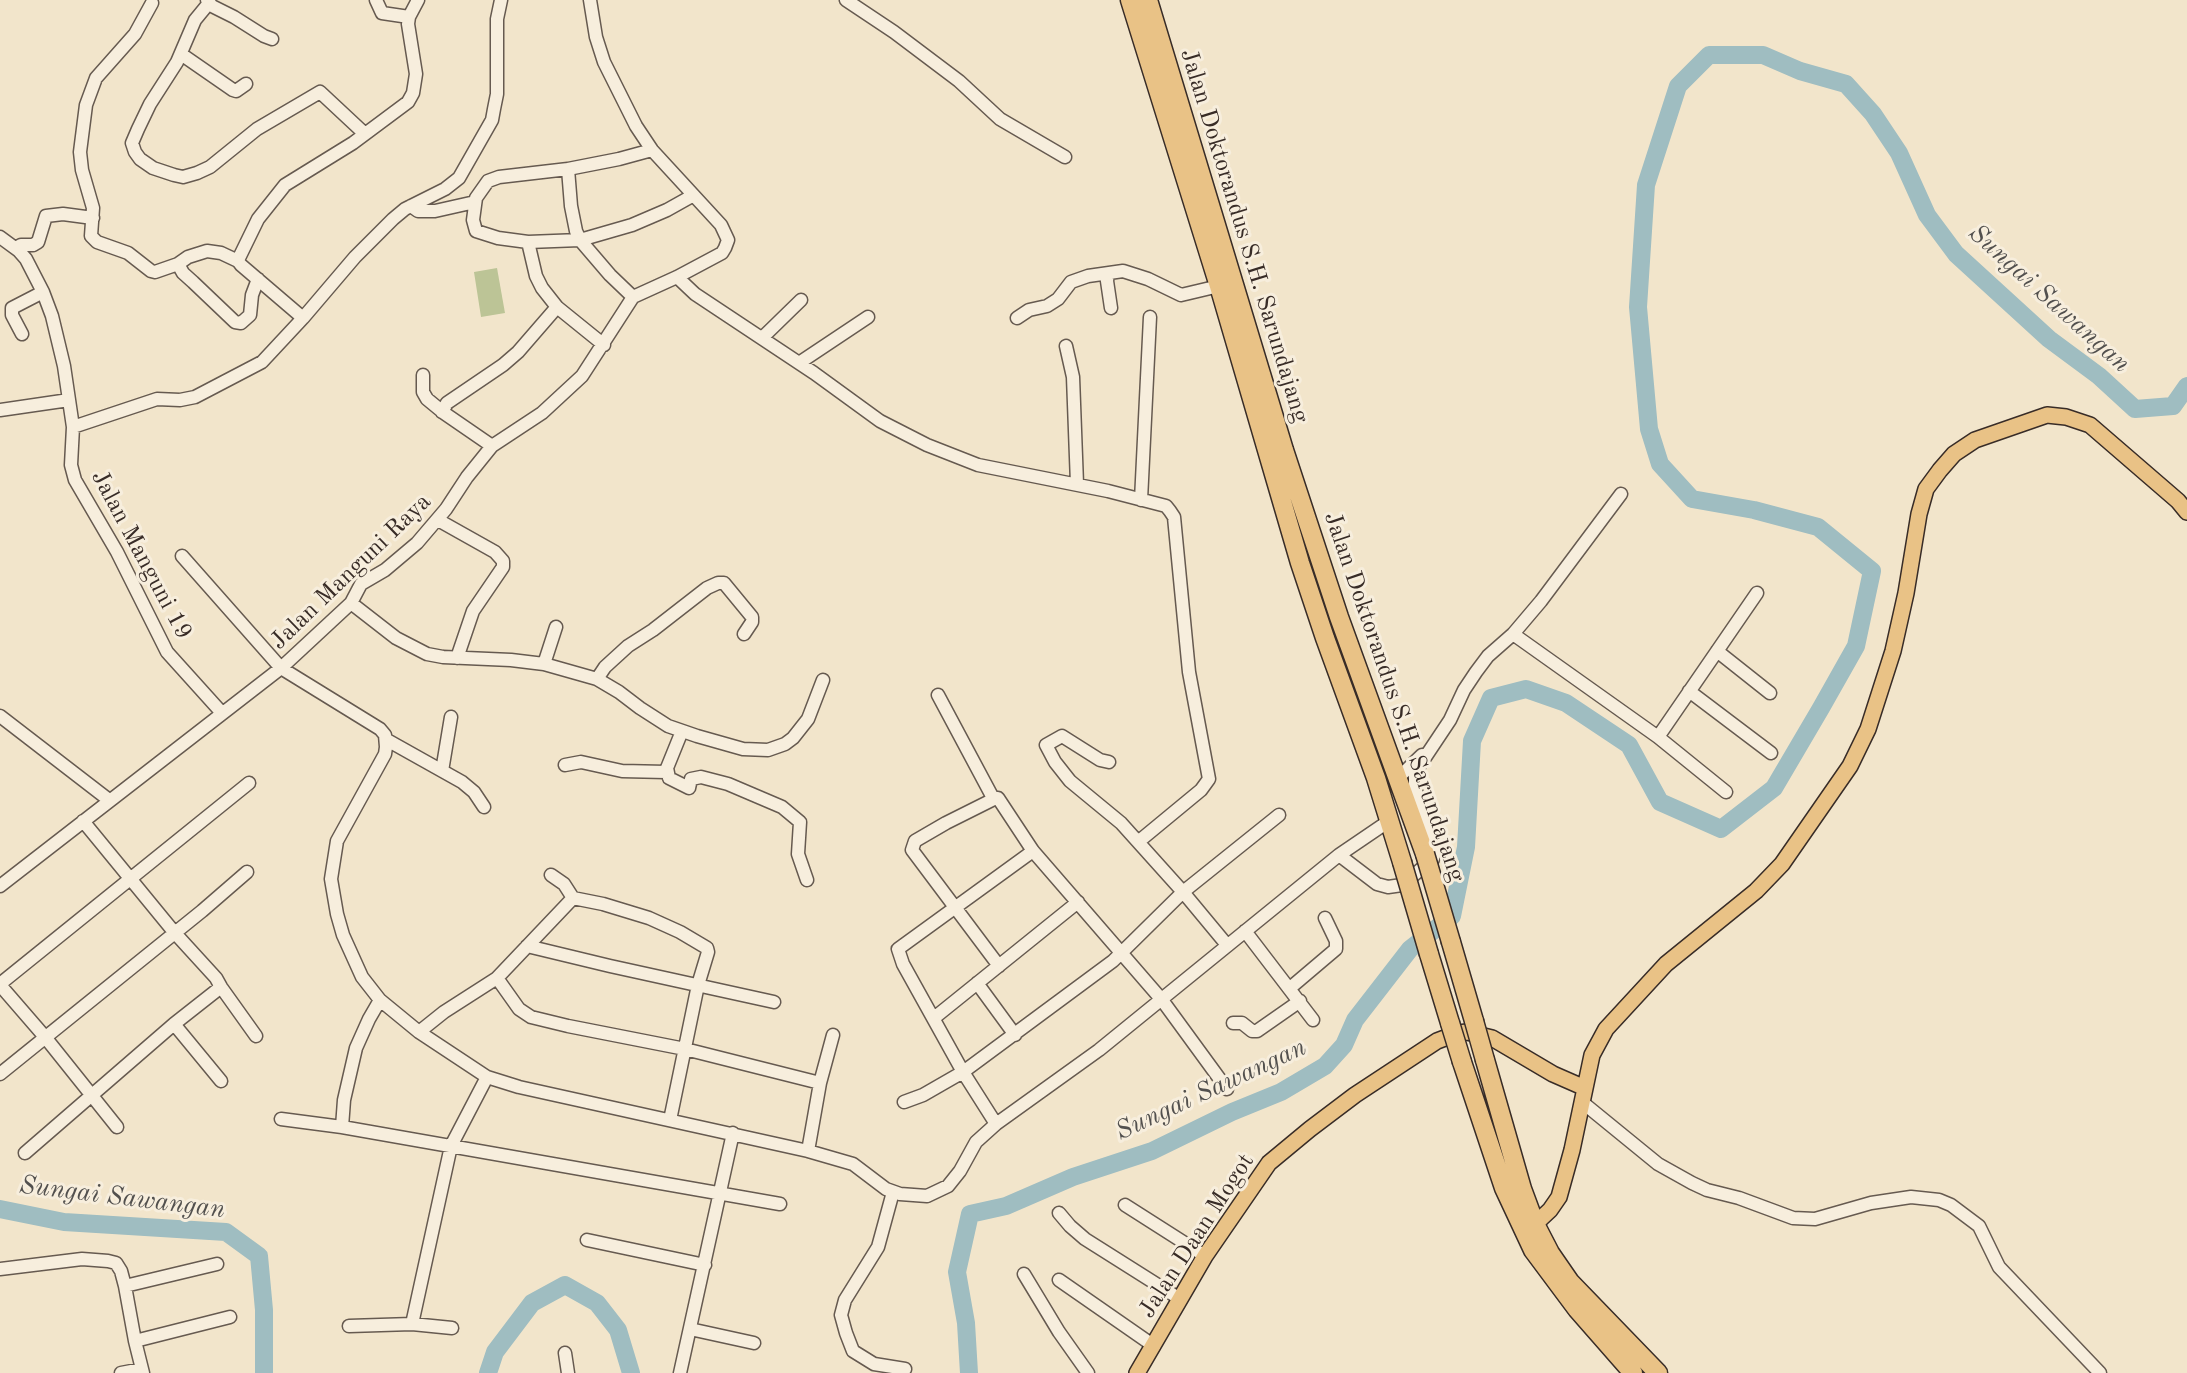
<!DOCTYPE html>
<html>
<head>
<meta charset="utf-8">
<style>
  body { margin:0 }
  canvas { display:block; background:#f2e5cb }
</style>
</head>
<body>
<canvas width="2187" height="1373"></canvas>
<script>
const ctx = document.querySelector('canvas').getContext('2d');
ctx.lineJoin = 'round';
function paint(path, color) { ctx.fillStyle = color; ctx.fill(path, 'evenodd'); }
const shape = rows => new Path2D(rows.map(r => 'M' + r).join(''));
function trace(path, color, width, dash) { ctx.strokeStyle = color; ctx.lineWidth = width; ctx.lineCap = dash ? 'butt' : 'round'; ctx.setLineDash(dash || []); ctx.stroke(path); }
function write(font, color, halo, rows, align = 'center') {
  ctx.font = font + ' "Old Standard TT",serif'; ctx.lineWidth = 6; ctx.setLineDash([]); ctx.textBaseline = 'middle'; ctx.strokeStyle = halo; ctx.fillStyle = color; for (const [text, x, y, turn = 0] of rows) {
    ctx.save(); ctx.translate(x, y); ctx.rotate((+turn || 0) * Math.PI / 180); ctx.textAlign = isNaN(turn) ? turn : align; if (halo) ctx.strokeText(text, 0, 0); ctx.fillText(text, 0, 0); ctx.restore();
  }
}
const green = shape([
  [497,268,505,313,481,317,474,272]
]);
const river = shape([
  [0,1209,64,1222,226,1232,259,1256,264,1310,264,1373],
  [488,1373,495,1352,532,1303,565,1285,597,1303,618,1330,631,1373],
  [969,1373,966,1323,957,1272,970,1214,1006,1206,1073,1177,1152,1151,1232,1112,1281,1092,1325,1066,1344,1045,1355,1020,1410,949,1452,916,1466,847,1472,741,1491,698,1526,689,1566,703,1629,745,1660,802,1721,829,1774,788,1821,708,1856,646,1872,571,1818,527,1754,510,1692,499,1660,464,1649,429,1638,307,1646,185,1678,86,1709,55,1763,55,1800,71,1846,84,1873,114,1899,153,1927,215,1956,254,2049,339,2099,376,2135,409,2173,406,2187,386]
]);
const minor = shape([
  [207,0,212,6,234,17,264,36,272,39],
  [376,0,382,13,409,17],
  [846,0,894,32,959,81,1000,119,1065,157],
  [152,3,135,34,96,78,86,105,80,152,82,170,93,208,91,236,97,242,128,253,151,271,155,272,178,264,188,257,207,251,221,253,238,261],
  [209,3,195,20,177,62,150,104,138,129,132,143,135,152,140,159,153,168,174,175,183,177,197,173,210,167,257,129,320,92,365,134],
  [181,54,233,90,236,91,246,84],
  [652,150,619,159,568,169,571,206,576,231,580,240,632,225,667,210,692,196],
  [411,206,418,211,435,211,475,202],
  [0,237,19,251,26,259,43,292,52,316,64,366,73,427,71,465,75,480,117,552,167,652,222,713],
  [528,242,498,238,476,231,473,220,476,198,488,181,499,177,568,169],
  [16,248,21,245,33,245,38,242,46,216,63,214,93,218],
  [178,264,183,273,193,282,235,322,241,323,250,315,252,295,258,279],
  [1108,274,1107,281,1111,308],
  [677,277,695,294,814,373,880,421,927,445,978,465,1108,491,1166,506,1170,511,1174,517,1189,672,1209,779,1201,790,1138,842],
  [557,307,542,288,536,276,528,242,580,240,610,275,633,297],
  [303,318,241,265,238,261,239,258,258,219,285,185,353,143,408,102,413,93,416,74,408,24,409,17,418,0],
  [1017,318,1029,310,1047,306,1058,299,1071,282,1088,276,1123,271,1148,279,1181,295,1219,286],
  [22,334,12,315,12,308,43,292],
  [762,338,801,300],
  [1066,346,1073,377,1077,484],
  [799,363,868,317],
  [423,375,423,392,427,399,444,413,492,446],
  [0,410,69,400],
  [442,412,447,403,503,365,518,352,557,307,604,345],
  [73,427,157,399,180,400,195,397,262,362,303,318,355,257,393,219,405,209,445,189,459,178,492,120,494,109,497,94,497,19,501,0],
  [1141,500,1150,317],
  [438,520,495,552,503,561,503,567,473,611,457,658],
  [182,556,281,668,380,729,385,735,386,747,385,754,337,841,331,879,337,914,343,935,362,977,380,1000,419,1032,487,1077,519,1087,808,1151,853,1164,886,1189,900,1194,927,1196,948,1186,960,1171,976,1142,996,1124,1099,1050,1339,855,1389,821],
  [351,603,396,638,427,654,443,657,511,660,544,664,597,679,619,692,640,708,668,726,697,736,743,749,768,750,785,744,793,738,808,719,823,680],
  [1513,634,1658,737,1757,593],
  [1717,651,1770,693],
  [544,664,556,627],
  [597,679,605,667,628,646,653,630,707,588,718,583,724,583,752,617,752,622,744,634],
  [1689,691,1771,753],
  [938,695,993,798],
  [0,716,109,800],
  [682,731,667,768,669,778,689,788,691,779,701,777,728,784,782,807,800,822,798,854,807,880],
  [1658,737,1726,792],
  [387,740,462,782,474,792,484,807],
  [1109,762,1100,760,1062,736,1046,745,1055,762,1070,781,1121,823,1183,892,1227,945],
  [565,765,581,762,622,771,666,772],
  [442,771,451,717],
  [1397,779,1422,755],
  [83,821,174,932,216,978,221,987,256,1036],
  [1339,855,1377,884,1388,887,1402,885,1433,859,1434,852,1415,788,1415,777,1418,768,1450,720,1464,690,1476,672,1488,656,1513,634,1541,601,1621,494],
  [551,875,564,884,573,898],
  [0,886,281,668,351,603,361,584,385,570,417,543,446,509,467,477,492,446,542,413,582,376,633,297,677,277,722,253,725,248,728,240,721,225,652,150,636,126,604,62,596,37,590,0],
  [573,898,603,904,649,918,680,932,707,948,708,952,698,985,670,1120],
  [1245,931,1313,1020],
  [527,946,610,966,774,1002],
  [999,966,912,850,915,841,946,823,996,798,998,798,1033,851,1162,1000,1227,1089],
  [497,978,519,1009,531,1017,568,1026,685,1049,820,1083,808,1151],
  [977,983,1015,1035],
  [0,984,249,783],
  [0,985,45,1037,117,1127],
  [1290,988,1336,949,1336,941,1325,918],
  [380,1000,369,1019,356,1048,344,1100,342,1127,780,1204],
  [934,1018,1078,902],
  [1233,1023,1242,1023,1252,1031,1257,1031,1300,1001],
  [174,1024,221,1081],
  [419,1032,444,1012,497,978,573,898],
  [0,1074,202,911,247,872],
  [820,1083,833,1035],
  [904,1102,923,1095,963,1072,1113,961,1183,892,1279,815],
  [1582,1102,1658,1164,1692,1183,1707,1190,1739,1198,1793,1218,1815,1219,1871,1203,1911,1197,1939,1200,1951,1205,1979,1226,1999,1267,2100,1373],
  [281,1119,342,1127],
  [996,1124,963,1072,903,964,898,949,1033,851],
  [25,1153,174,1024,221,987],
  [893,1192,878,1247,845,1300,841,1315,846,1333,853,1351,874,1364,905,1369],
  [1125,1205,1205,1256],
  [1059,1213,1070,1226,1085,1239,1180,1299],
  [587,1240,705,1265],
  [0,1269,82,1259,108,1261,116,1263,121,1271,125,1286,135,1341,143,1373],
  [1024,1274,1059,1332,1088,1373],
  [1059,1280,1154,1346],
  [125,1286,217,1264],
  [412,1324,451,1146,487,1077],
  [349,1326,412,1324,452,1328],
  [690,1329,754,1343],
  [135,1341,230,1317],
  [565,1353,568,1373],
  [121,1373,142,1369],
  [680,1373,733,1133]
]);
const major = shape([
  [1525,1229,1535,1224,1550,1210,1559,1197,1572,1150,1592,1055,1606,1029,1666,964,1756,891,1782,864,1850,766,1868,729,1893,651,1906,593,1919,514,1926,489,1940,470,1954,454,1975,440,2047,415,2066,417,2090,425,2178,501,2187,512],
  [1137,1373,1205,1256,1269,1163,1310,1129,1355,1095,1437,1041,1458,1033,1467,1032,1492,1038,1553,1074,1585,1088]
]);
const highway = shape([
  [1130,0,1219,286,1300,563,1325,638,1376,778,1402,862],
  [1148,0,1284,450,1339,617,1425,854],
  [1451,942,1474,1021],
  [1429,954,1450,1023],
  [1485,1060,1522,1189,1535,1224,1550,1253,1570,1282,1658,1373],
  [1462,1062,1504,1188,1533,1250,1577,1309,1633,1373]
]);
const highwayBridge = shape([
  [1425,854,1451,942],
  [1402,862,1429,954],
  [1474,1021,1485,1060],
  [1450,1023,1462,1062]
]);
const streetNames = [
  ["Jalan Doktorandus S.H. Sarundajang",1244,236,73],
  ["Jalan Manguni 19",141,555,62],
  ["Jalan Manguni Raya",351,572,-44],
  ["Jalan Doktorandus S.H. Sarundajang",1394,697,71],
  ["Jalan Daan Mogot",1197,1236,-57]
];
const waterNames = [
  ["Sungai Sawangan",2049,299,42],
  ["Sungai Sawangan",1211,1090,-25],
  ["Sungai Sawangan",122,1198,7]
];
paint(green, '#bcc496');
trace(river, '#9fbdc1', 18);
trace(minor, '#665a50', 15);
trace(major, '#382c27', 18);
trace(highway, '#382c27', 21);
trace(minor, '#f7eedd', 12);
trace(major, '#e9c286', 15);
trace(highway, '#e9c286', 18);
trace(highwayBridge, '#382c27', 21, []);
trace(highwayBridge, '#e9c286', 18);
write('24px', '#382c27', '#f7eedd', streetNames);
write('italic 26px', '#52504e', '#f7eedd', waterNames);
</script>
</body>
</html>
